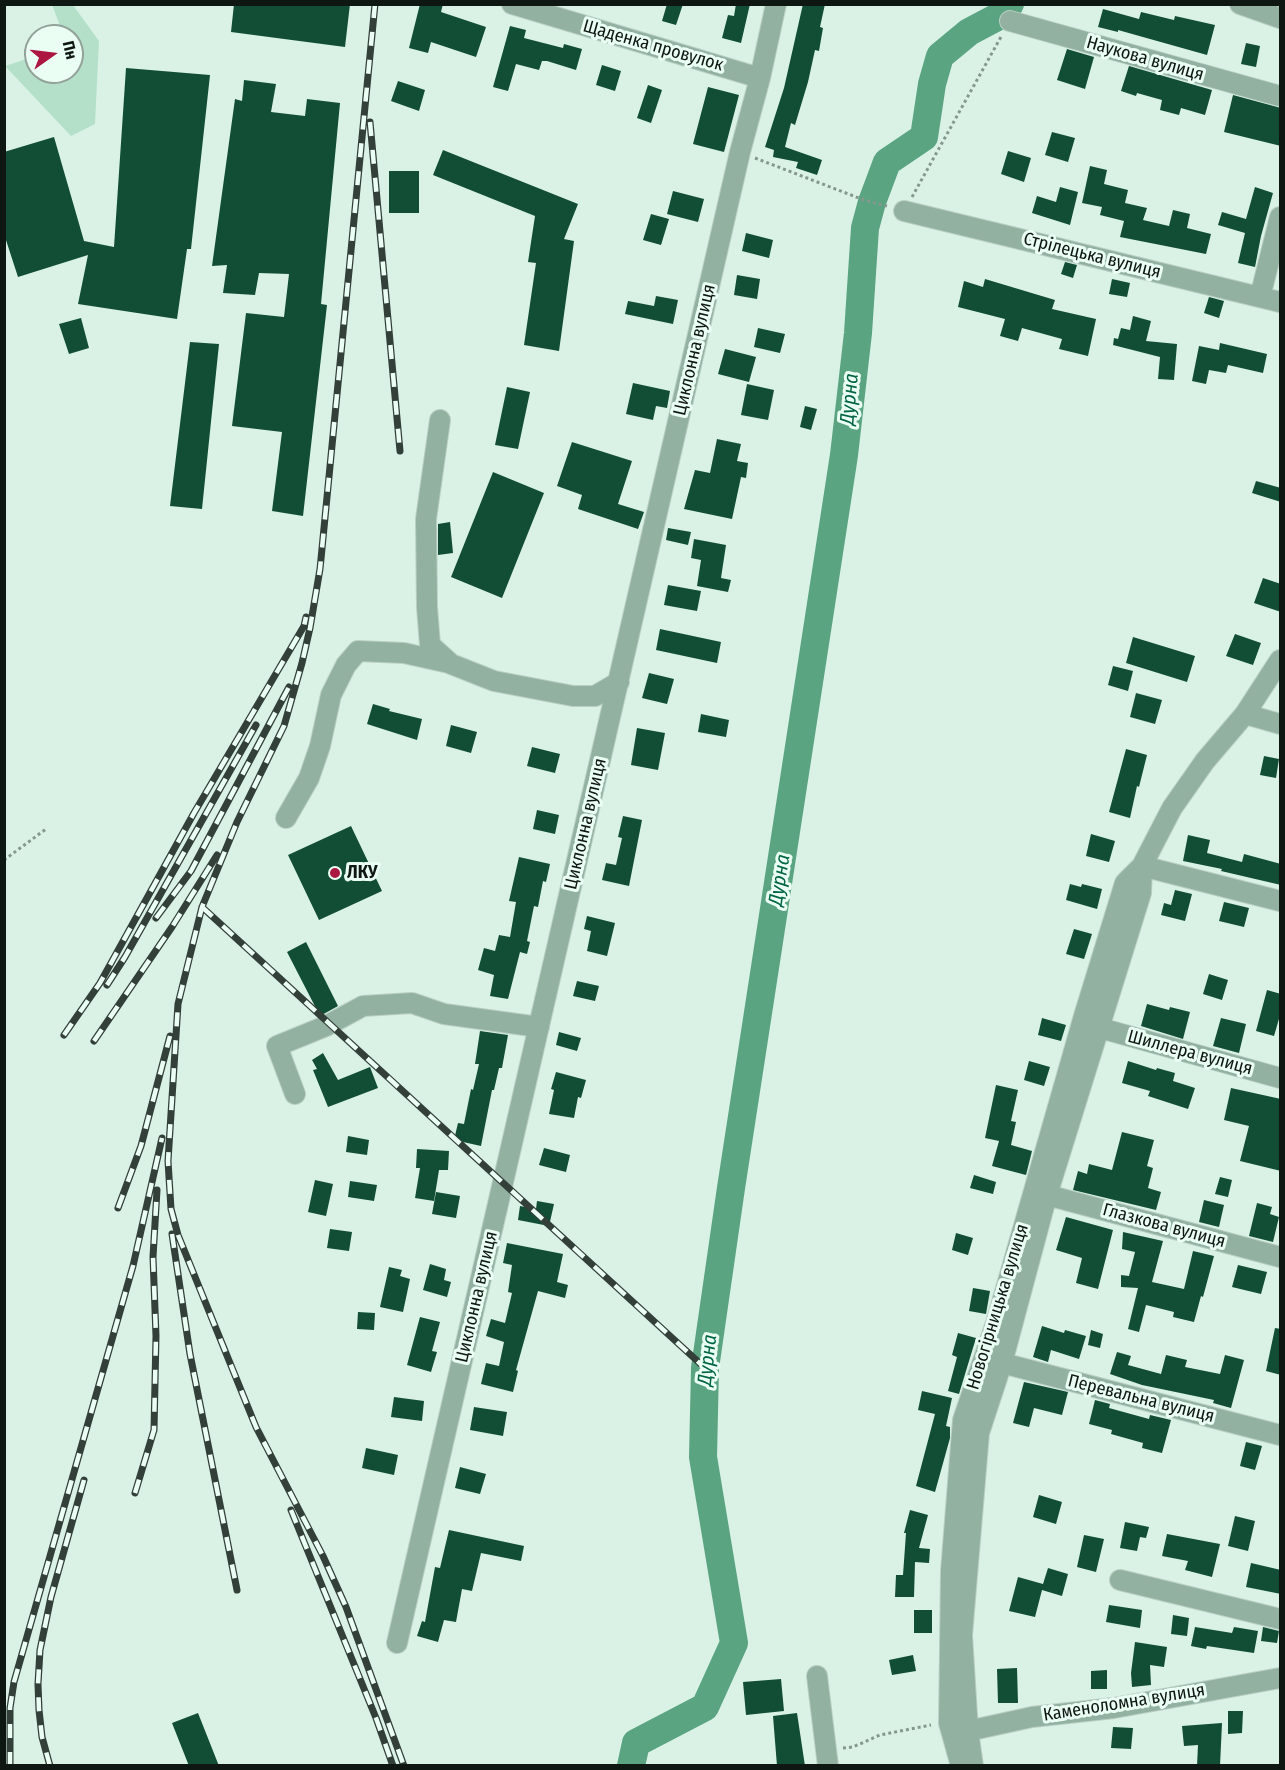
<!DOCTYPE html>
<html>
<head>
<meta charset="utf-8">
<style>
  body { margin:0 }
  #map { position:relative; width:1285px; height:1770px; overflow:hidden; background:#d9f2e5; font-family:"Fira Sans Condensed",sans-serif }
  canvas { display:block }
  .frame { position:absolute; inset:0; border:6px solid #0e1712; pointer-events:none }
  .north { position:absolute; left:24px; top:24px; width:60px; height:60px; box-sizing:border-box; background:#eafef3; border:2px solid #92a299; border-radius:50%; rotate:76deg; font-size:16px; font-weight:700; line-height:24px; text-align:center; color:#0e1712 }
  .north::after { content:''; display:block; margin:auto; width:21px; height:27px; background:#ab1741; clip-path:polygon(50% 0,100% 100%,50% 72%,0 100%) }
</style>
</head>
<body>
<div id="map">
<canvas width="1285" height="1770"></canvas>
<div class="frame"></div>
<div class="north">Пн</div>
</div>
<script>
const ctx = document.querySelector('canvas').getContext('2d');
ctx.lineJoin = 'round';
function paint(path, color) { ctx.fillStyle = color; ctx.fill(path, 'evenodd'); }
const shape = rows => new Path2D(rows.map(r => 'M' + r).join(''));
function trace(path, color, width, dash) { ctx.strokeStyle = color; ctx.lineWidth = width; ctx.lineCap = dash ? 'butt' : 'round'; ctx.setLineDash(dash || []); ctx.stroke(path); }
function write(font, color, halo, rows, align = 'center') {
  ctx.font = font + ' "Fira Sans Condensed",sans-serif'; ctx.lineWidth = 6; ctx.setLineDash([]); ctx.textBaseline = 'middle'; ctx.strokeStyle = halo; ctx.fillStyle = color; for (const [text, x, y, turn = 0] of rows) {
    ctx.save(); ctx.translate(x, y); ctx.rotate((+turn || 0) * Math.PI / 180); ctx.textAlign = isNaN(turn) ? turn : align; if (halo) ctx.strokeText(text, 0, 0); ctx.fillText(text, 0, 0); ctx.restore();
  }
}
const green = shape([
  [52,5,73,5,99,41,95,124,71,136,5,66,36,56,36,72,72,72,72,36,64,36]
]);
const river = shape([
  [631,1766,636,1743,705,1707,734,1643,703,1457,705,1368,731,1188,844,455,858,333,865,228,872,202,887,162,924,137,932,84,940,56,969,32,1003,14,1010,4]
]);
const building = shape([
  [234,4,350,4,345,47,231,32],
  [420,4,443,4,441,12,486,27,476,57,431,42,428,53,409,48],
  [667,4,683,4,676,25,662,21],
  [736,4,750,4,741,43,722,38,728,15,734,16],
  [803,4,825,4,820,27,823,28,819,51,815,50,808,82,795,125,791,123,785,147,822,160,817,175,796,168,798,162,773,157,774,150,765,147,784,88],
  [1103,9,1139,19,1141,12,1174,20,1175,16,1215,25,1207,55,1118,30,1118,32,1098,27],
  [510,26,526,30,524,38,563,48,564,44,582,49,576,70,547,61,542,61,539,70,516,64,508,91,493,87],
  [1246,43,1260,46,1256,67,1241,64],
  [1067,49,1094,57,1085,89,1057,80],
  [602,65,621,71,615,91,596,85],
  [1129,66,1212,90,1205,115,1181,108,1179,115,1160,110,1162,100,1137,93,1136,96,1121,91],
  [126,68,210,75,191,249,187,249,177,319,78,304,88,255,18,277,4,234,4,152,54,137,84,241,114,247],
  [244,80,276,84,271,112,305,116,307,99,340,103,321,304,327,305,303,516,272,511,282,432,232,426,246,313,284,317,289,274,259,273,255,295,223,293,227,265,212,266,235,99,242,101],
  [398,81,425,90,419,111,391,101],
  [648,85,662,90,651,123,637,118],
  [708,87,739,95,724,152,693,144],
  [1233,95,1281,108,1281,146,1224,132],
  [1052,132,1075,138,1068,162,1045,155],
  [443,150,578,204,564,239,574,241,559,351,524,345,536,263,528,262,535,216,433,175],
  [1008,151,1031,158,1024,182,1001,174],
  [1090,166,1107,170,1104,184,1128,190,1125,203,1147,208,1143,220,1169,226,1173,210,1190,214,1187,228,1211,234,1206,254,1120,237,1124,221,1100,215,1102,207,1082,203],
  [389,171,419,171,419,213,389,213],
  [1060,187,1078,192,1070,225,1032,213,1037,196,1056,202],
  [1255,187,1273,193,1261,236,1255,267,1238,263,1245,233,1218,225,1222,212,1246,219],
  [673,191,704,199,698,222,667,214],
  [651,214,669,219,661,245,643,240],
  [746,233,773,240,769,258,742,251],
  [1065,262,1077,265,1073,278,1061,274],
  [737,275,760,279,757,299,734,295],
  [985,279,1055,300,1052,309,1096,319,1088,356,1059,349,1062,339,1022,328,1018,341,1000,336,1005,319,958,307,964,281,983,287],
  [1112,279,1130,283,1127,297,1109,294],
  [656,296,678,300,673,324,625,314,628,301,654,306],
  [1209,297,1224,301,1219,318,1204,313],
  [1133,316,1151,321,1146,341,1177,344,1174,380,1158,379,1160,357,1113,345,1114,338,1118,339,1121,328,1130,330],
  [81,318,89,348,69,354,59,324],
  [758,328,785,334,780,353,754,347],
  [190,342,219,344,202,509,170,506],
  [1220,343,1267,354,1263,373,1228,365,1226,373,1209,370,1206,384,1192,381,1199,346,1219,350],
  [725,349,756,357,749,382,718,374],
  [633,383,670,391,667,408,656,406,653,420,626,414],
  [747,384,774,390,768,420,741,415],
  [507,387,530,392,518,449,495,445],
  [805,406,817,409,811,430,800,427],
  [717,439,741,444,737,461,748,463,746,478,741,477,732,519,684,509,695,470,710,473],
  [572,442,632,461,618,504,644,512,638,529,578,509,582,495,557,486],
  [493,472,544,493,502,598,451,577],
  [1256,481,1281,488,1281,502,1252,493],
  [450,522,453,553,438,555,438,524],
  [668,528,691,532,688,545,666,540],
  [694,539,726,545,721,578,731,580,728,592,697,586,701,560,691,558],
  [1263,578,1281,584,1281,612,1254,603],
  [668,585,701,591,697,611,664,605],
  [660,629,721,642,717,663,656,650],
  [1235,634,1261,643,1253,665,1226,656],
  [1133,637,1195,656,1187,682,1126,663],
  [1113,666,1133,671,1128,691,1108,685],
  [649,673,674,679,667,704,642,698],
  [1136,693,1162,700,1155,724,1130,717],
  [373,704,390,709,389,711,422,719,417,740,367,724],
  [701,714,729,720,726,737,698,732],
  [451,725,477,732,471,753,446,746],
  [637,728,665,733,658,770,631,765],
  [532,747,560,754,555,773,527,766],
  [1126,749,1147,755,1139,787,1137,786,1130,818,1109,812],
  [1264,756,1279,759,1276,778,1260,775],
  [537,810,559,815,555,834,533,829],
  [623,816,642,820,629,886,602,880,606,863,616,865,622,838,618,837],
  [351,826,382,891,319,920,288,855],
  [1091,834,1115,841,1109,862,1086,856],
  [1188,835,1210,840,1207,853,1242,862,1244,854,1281,864,1281,885,1221,871,1222,869,1183,861],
  [519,857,550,864,546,882,543,881,538,907,534,906,527,941,530,942,527,954,520,952,508,999,490,996,494,975,478,970,484,948,495,951,499,935,510,937,516,902,509,901],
  [1070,884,1081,887,1082,884,1102,889,1097,909,1066,900],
  [1175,890,1192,894,1185,921,1161,915,1164,903,1171,905],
  [1224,902,1249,908,1244,927,1219,921],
  [587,916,615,923,607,956,587,951,591,931,584,929],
  [1074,929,1092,934,1084,959,1066,954],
  [306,942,338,1006,320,1016,287,952],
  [1209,974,1228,980,1222,1000,1203,994],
  [577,981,599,986,595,1001,573,996],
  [1267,990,1281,994,1281,1012,1274,1036,1256,1031],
  [1147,1004,1169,1010,1170,1007,1190,1012,1183,1039,1141,1026],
  [1042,1018,1066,1025,1061,1041,1038,1035],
  [1221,1018,1246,1024,1239,1053,1213,1046],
  [480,1031,508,1035,502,1068,499,1068,494,1090,492,1090,481,1146,454,1140,458,1123,464,1124,471,1089,473,1090,479,1064,475,1064],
  [559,1032,581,1038,577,1051,556,1045],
  [323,1053,338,1080,370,1067,378,1088,328,1107,313,1070,317,1069,312,1060],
  [1029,1061,1050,1067,1044,1086,1024,1080],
  [1128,1061,1156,1070,1157,1068,1175,1073,1173,1081,1195,1088,1188,1109,1148,1096,1150,1091,1122,1083],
  [556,1072,586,1080,581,1098,578,1097,574,1118,549,1114,554,1090,551,1089],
  [996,1085,1018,1090,1011,1121,1016,1122,1011,1145,1032,1151,1026,1175,992,1166,999,1141,985,1138],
  [1231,1088,1281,1099,1281,1171,1240,1161,1249,1126,1224,1120],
  [1122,1132,1154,1140,1147,1166,1153,1168,1148,1188,1161,1192,1156,1210,1073,1190,1078,1171,1087,1174,1089,1164,1112,1170],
  [348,1136,369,1140,367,1155,346,1152],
  [544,1148,570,1155,566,1172,539,1165],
  [417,1149,449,1151,448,1170,439,1170,434,1201,415,1198,420,1168,416,1168],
  [974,1175,996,1182,993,1194,970,1188],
  [1220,1177,1232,1180,1228,1197,1215,1194],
  [315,1180,333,1184,326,1216,308,1212],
  [350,1181,377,1185,374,1201,348,1197],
  [436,1192,460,1196,456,1218,432,1214],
  [1204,1200,1224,1205,1219,1227,1199,1222],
  [537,1201,554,1204,549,1226,518,1220,520,1206,536,1209],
  [1257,1203,1272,1207,1270,1214,1279,1217,1273,1242,1249,1236],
  [1066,1217,1113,1230,1098,1289,1076,1283,1082,1258,1056,1250],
  [330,1229,352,1232,349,1251,327,1248],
  [1123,1232,1163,1241,1152,1282,1184,1289,1193,1251,1214,1256,1203,1297,1201,1296,1194,1322,1173,1317,1174,1312,1146,1305,1139,1332,1128,1329,1138,1288,1121,1287,1121,1275,1129,1276,1135,1252,1122,1249],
  [956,1233,973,1238,968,1255,952,1250],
  [507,1243,563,1254,557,1282,568,1285,565,1298,538,1291,516,1370,518,1371,513,1392,481,1384,486,1363,499,1366,504,1342,486,1336,491,1319,505,1323,512,1293,508,1292,512,1265,503,1263],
  [430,1264,446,1269,444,1280,451,1282,447,1297,423,1290],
  [1238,1265,1267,1272,1261,1294,1232,1287],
  [389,1267,402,1270,400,1276,410,1279,403,1312,380,1307],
  [973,1288,990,1291,986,1314,969,1311],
  [358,1312,375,1313,374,1330,357,1329],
  [420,1317,440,1322,432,1351,437,1352,431,1372,407,1365],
  [1042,1326,1064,1333,1065,1330,1086,1336,1079,1359,1051,1350,1048,1362,1033,1357],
  [1275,1328,1281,1329,1281,1375,1266,1371],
  [1091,1330,1103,1334,1100,1348,1088,1345],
  [958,1333,976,1338,959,1394,948,1391,957,1357,952,1355],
  [1117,1352,1131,1356,1128,1365,1161,1374,1166,1355,1187,1360,1185,1367,1220,1374,1225,1355,1244,1360,1231,1408,1213,1403,1214,1400,1142,1385,1110,1374],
  [1024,1382,1068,1392,1062,1415,1034,1408,1029,1427,1013,1423],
  [922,1391,952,1398,946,1426,950,1427,950,1438,935,1492,916,1486,935,1414,918,1410],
  [394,1397,424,1401,422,1421,391,1417],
  [1095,1400,1110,1404,1109,1408,1149,1419,1150,1415,1171,1420,1162,1453,1142,1448,1143,1443,1111,1434,1112,1430,1089,1424],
  [474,1407,507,1412,503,1436,470,1430],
  [1246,1442,1262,1446,1255,1470,1240,1466],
  [366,1448,398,1455,394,1475,362,1468],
  [460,1467,486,1474,480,1494,455,1488],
  [1039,1495,1062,1502,1056,1524,1033,1517],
  [910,1510,928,1515,919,1548,930,1549,929,1563,915,1562,914,1597,895,1597,896,1575,903,1575,906,1533,904,1533],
  [1235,1516,1255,1521,1248,1551,1228,1546],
  [1125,1522,1149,1527,1146,1538,1140,1537,1137,1551,1120,1548],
  [449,1530,524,1546,521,1561,481,1553,472,1591,462,1589,456,1622,444,1620,438,1642,417,1636,422,1621,425,1622,435,1567,440,1568],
  [1167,1534,1220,1544,1212,1577,1185,1570,1188,1561,1162,1556],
  [1084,1535,1104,1539,1096,1572,1077,1567],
  [1251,1563,1281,1570,1281,1594,1246,1587],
  [1048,1568,1068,1574,1062,1596,1042,1590,1035,1617,1009,1611,1018,1577,1043,1584],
  [1109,1605,1142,1610,1140,1628,1106,1622],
  [914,1610,932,1610,932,1633,914,1633],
  [1173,1615,1189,1618,1187,1636,1171,1634],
  [1195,1627,1232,1633,1234,1627,1258,1631,1254,1653,1207,1646,1206,1649,1191,1646],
  [1263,1627,1279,1631,1277,1643,1261,1641],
  [1135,1642,1167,1647,1164,1667,1150,1665,1151,1685,1132,1687,1131,1673],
  [913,1655,916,1671,892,1675,889,1660],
  [1017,1668,1018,1703,998,1703,997,1669],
  [1107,1670,1107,1689,1091,1689,1091,1671],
  [781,1679,784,1711,746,1715,743,1682],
  [1228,1711,1243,1711,1242,1733,1228,1734],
  [198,1713,219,1766,189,1766,172,1723],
  [797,1713,805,1766,777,1766,773,1716],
  [1222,1723,1220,1766,1197,1766,1198,1745,1184,1746,1182,1726],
  [1113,1727,1133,1728,1131,1749,1111,1748]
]);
const path = shape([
  [755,158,864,200,887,206],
  [912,197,1002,35],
  [4,860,46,829],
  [843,1748,853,1747,880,1735,931,1725]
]);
const minor = shape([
  [512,4,760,78],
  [1240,4,1280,18],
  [1010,21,1280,96],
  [904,211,1280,302],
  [1260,297,1280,217],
  [440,420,426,519,427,607,430,645,451,664,494,681,573,696,595,696,619,682],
  [1245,714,1280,724],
  [286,818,309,778,320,746,331,695,346,665,358,651,404,653,449,663],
  [1100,1028,1280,1078],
  [295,1094,277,1046,326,1026,363,1006,412,1003,444,1014,539,1027],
  [1047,1195,1280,1257],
  [1002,1363,1280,1435],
  [1120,1580,1280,1619],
  [397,1643,740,152,760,78,776,4],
  [817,1676,828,1766],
  [968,1731,1032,1717,1114,1708,1280,1678],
  [961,1766,949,1723,951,1571,963,1420,997,1320,1084,1016,1125,883,1142,866,1172,808,1205,761,1245,714,1280,660],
  [973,1766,968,1731,962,1635,979,1433,1002,1363,1047,1195,1141,893,1142,866,1280,901]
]);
const rail = shape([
  [375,4,320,569,310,628,302,663,284,726,237,822,202,907,178,1004,168,1161,171,1209,178,1235,256,1427,323,1556,346,1607,404,1766],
  [370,122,400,451],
  [202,907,705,1368],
  [156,918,191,871,289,687],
  [107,985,125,957,256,725],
  [64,1035,100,983,194,813,304,626,306,617],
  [94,1041,172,927,217,855],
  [118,1208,141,1146,170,1036],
  [172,1234,190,1354,237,1590],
  [135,1493,154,1430,156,1336,153,1257,157,1190],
  [291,1510,376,1718,393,1766],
  [10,1766,10,1708,14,1682,133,1266,162,1138],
  [50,1766,42,1737,39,1710,38,1684,40,1650,51,1597,84,1480]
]);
const markers = [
  [335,873,6,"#ab1741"]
];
const streetNames = [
  ["Щаденка провулок",653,46,16],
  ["Наукова вулиця",1145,59,16],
  ["Стрілецька вулиця",1092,256,14],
  ["Циклонна вулиця",695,350,-77],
  ["Циклонна вулиця",586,824,-77],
  ["Шиллера вулиця",1190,1053,15],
  ["Глазкова вулиця",1164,1226,15],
  ["Циклонна вулиця",477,1297,-77],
  ["Новогірницька вулиця",998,1307,-73],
  ["Перевальна вулиця",1141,1399,14],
  ["Каменоломна вулиця",1124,1703,-9]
];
const poiNames = [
  ["ЛКУ",347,873]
];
const waterNames = [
  ["Дурна",850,399,-85],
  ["Дурна",780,880,-81],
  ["Дурна",708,1360,-84]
];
paint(green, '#b4e0c9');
trace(river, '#5ba482', 28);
paint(building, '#124e36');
trace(minor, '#b9cfc3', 22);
trace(path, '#85988e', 3, [3, 3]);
trace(minor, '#92b1a1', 20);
trace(rail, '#333f39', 7);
trace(rail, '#eafef3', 4.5, [14]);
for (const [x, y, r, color] of markers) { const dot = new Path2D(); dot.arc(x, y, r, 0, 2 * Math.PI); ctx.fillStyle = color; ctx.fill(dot); trace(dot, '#eafef3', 2); }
write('18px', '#0e1712', '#eafef3', streetNames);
write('bold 18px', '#0e1712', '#eafef3', poiNames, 'left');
write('italic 20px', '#016444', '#eafef3', waterNames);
</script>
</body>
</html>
